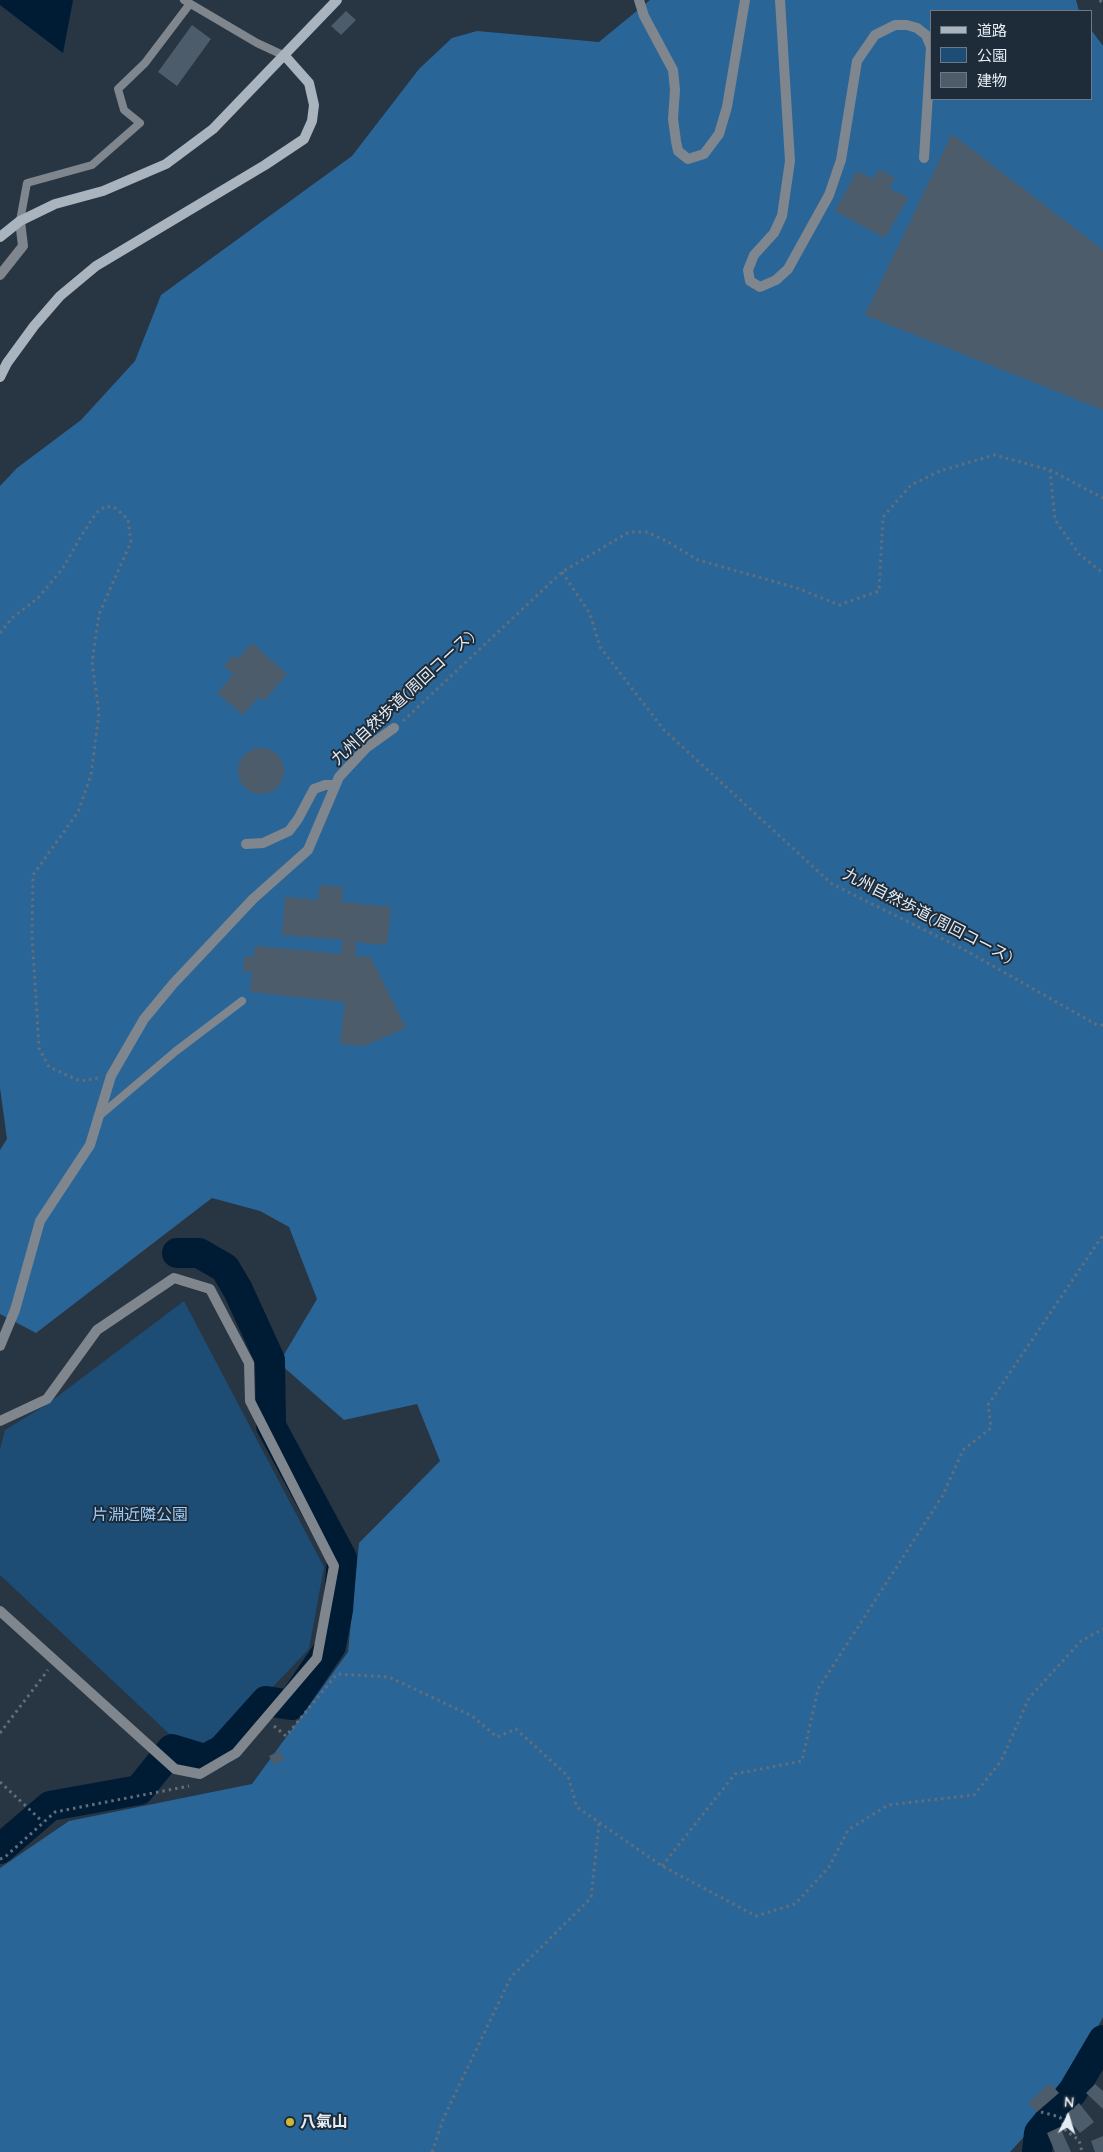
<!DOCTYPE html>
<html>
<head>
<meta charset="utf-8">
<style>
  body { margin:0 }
  #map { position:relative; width:1103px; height:2152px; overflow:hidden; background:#283543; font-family:Quicksand,"Noto Sans JP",sans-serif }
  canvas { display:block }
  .legend { position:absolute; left:930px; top:10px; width:162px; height:90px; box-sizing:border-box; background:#1e2b38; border:1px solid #6d7984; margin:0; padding:6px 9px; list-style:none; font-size:15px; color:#e4edf5 }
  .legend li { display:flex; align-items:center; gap:10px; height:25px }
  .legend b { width:25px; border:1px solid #6d7984 }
  .north { position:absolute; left:1043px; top:2092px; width:50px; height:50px; -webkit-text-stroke:4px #1e2b38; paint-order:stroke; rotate:5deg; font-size:14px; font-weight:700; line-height:20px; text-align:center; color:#e4edf5 }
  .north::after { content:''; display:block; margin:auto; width:18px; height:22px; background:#e4edf5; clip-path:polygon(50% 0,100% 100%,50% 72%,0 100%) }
</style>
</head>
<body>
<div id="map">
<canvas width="1103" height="2152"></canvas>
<ul class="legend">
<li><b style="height:6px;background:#a9b4bf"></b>道路</li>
<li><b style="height:14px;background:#1d4d75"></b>公園</li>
<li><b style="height:14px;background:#4c5c6a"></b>建物</li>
</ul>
<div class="north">N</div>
</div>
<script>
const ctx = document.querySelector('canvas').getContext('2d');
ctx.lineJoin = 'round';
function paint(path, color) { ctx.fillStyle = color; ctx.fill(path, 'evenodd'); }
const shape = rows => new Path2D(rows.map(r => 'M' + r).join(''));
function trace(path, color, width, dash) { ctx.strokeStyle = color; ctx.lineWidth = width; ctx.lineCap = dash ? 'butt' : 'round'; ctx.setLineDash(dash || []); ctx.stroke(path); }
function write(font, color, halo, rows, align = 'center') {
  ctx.font = font + ' Quicksand,"Noto Sans JP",sans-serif'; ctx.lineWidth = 4; ctx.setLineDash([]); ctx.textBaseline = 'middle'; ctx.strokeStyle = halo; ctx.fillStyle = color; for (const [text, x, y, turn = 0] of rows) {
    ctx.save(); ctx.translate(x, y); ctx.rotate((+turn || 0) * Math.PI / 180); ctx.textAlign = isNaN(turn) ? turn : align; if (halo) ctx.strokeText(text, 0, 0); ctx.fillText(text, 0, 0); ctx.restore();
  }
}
const green = shape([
  [184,1301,324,1567,309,1649,220,1742,198,1748,178,1742,0,1575,0,1450,5,1430,46,1405]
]);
const forest = shape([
  [650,0,1076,0,1079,11,932,11,932,99,1092,99,1092,31,1103,46,1103,2017,1093,2036,1033,2127,1010,2152,0,2152,0,1868,69,1821,252,1784,348,1652,359,1543,440,1461,417,1404,344,1420,279,1363,317,1299,289,1227,260,1211,212,1198,36,1333,0,1314,0,1150,7,1139,0,1088,0,486,17,468,81,420,135,361,161,295,352,156,419,69,452,38,477,31,599,42]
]);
const water = shape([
  [0,0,73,0,63,53,0,5]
]);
const river = shape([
  [0,1849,50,1806,139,1790,172,1749,205,1759,222,1750,266,1701,291,1705,331,1646,338,1610,342,1558,271,1426,270,1360,238,1290,225,1268,199,1253,177,1253],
  [1037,2152,1039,2133,1073,2091,1103,2040]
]);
const building = shape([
  [346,11,356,20,341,35,331,26],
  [192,25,211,39,177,86,158,72],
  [952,134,1103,250,1103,410,865,315],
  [879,169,895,178,889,188,908,198,885,238,835,211,857,171,873,179],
  [252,643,287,674,264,701,259,697,243,715,217,693,233,675,224,666,233,655,238,659],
  '238 771a23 23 0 1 1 46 0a23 23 0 1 1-46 0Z',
  [320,885,343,887,342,902,391,907,387,945,356,942,355,956,371,957,406,1028,364,1046,340,1044,345,1002,250,992,252,972,243,971,244,956,254,957,255,946,341,954,343,940,282,935,285,897,318,900],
  [280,1751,284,1759,274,1765,269,1756],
  [1050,2083,1059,2093,1037,2112,1028,2103],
  [1095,2084,1103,2091,1103,2109,1086,2093],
  [1079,2103,1094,2122,1080,2133,1065,2115],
  [1060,2127,1071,2152,1055,2152,1047,2133],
  [1103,2136,1103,2152,1095,2152,1091,2141]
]);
const path = shape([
  [1100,0,1103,5],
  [1050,470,1055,520,1079,554,1103,573],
  [562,572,590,614,600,647,664,730,832,884,963,949,1097,1025,1103,1025],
  [0,633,12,618,38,598,63,568,80,538,96,513,106,506,115,508,128,519,131,542,99,614,92,662,99,713,91,775,78,812,33,875,32,935,39,1048,49,1067,80,1081,98,1078],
  [403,721,562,572,629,532,647,532,668,542,698,560,797,588,839,605,879,591,883,517,911,485,940,471,994,455,1050,470,1103,498],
  [274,1726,286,1736,337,1674,389,1677,472,1716,497,1737,516,1729,568,1776,577,1807,662,1866,756,1916,795,1904,829,1867,848,1830,888,1805,974,1795,1001,1761,1029,1698,1081,1641,1103,1629],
  [0,1733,48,1670],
  [0,1782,43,1822],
  [0,1859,5,1857,55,1812,189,1786],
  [662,1866,735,1774,802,1761,818,1689,943,1495,963,1450,991,1428,988,1405,1103,1235],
  [1041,2112,1060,2117,1066,2131,1079,2140,1082,2152],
  [432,2152,444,2117,511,1977,591,1898,599,1824]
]);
const lane = shape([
  [184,0,257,43,285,56],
  [20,221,27,183,92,165,140,123,124,110,118,89,145,63,189,5],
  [98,1117,176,1051,242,1001]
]);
const street = shape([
  [639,0,644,16,673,70,675,90,673,119,676,141,678,151,688,159,704,154,719,134,727,107,745,0],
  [780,0,790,161,782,216,774,233,754,255,748,270,750,281,760,287,776,280,788,269,829,195,841,160,857,61,875,35,895,25,907,25,917,28,926,35,931,47,924,158],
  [0,275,23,246,20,221],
  [246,844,263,843,289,831,298,819,314,789,325,785,335,785],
  [0,1346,15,1310,40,1221,90,1145,111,1076,144,1019,173,984,253,899,308,850,339,777,366,748,394,728],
  [0,1421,47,1399,97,1330,174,1278,210,1289,249,1363,250,1401,334,1566,317,1658,236,1753,200,1774,175,1769,0,1611]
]);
const secondary = shape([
  [0,237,20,221,55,204,103,191,166,164,213,129,337,0],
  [0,377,7,363,34,326,60,296,96,266,265,165,304,139,312,121,314,105,309,83,285,56]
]);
const markers = [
  [290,2122,5,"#d1b736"]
];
const streetNames = [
  ["九州自然歩道(周回コース)",403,698,-43],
  ["九州自然歩道(周回コース)",928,916,27]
];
const parkNames = [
  ["片淵近隣公園",140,1515]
];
const poiNames = [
  ["八氣山",300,2122]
];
paint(green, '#1d4d75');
paint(forest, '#2a6597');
paint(water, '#001b34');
trace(river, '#001b34', 30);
paint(building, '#4c5c6a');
trace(path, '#626e7a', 3, [2.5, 4]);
trace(lane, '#7f868d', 8);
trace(street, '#7f868d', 10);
trace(secondary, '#a9b4bf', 10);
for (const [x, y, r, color] of markers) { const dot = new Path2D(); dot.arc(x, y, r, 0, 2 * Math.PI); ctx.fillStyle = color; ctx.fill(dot); trace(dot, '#1e2b38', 2); }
write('16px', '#e4edf5', '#1e2b38', streetNames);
write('16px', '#9ccaf6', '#1e2b38', parkNames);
write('bold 16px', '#e4edf5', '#1e2b38', poiNames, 'left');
</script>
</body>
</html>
